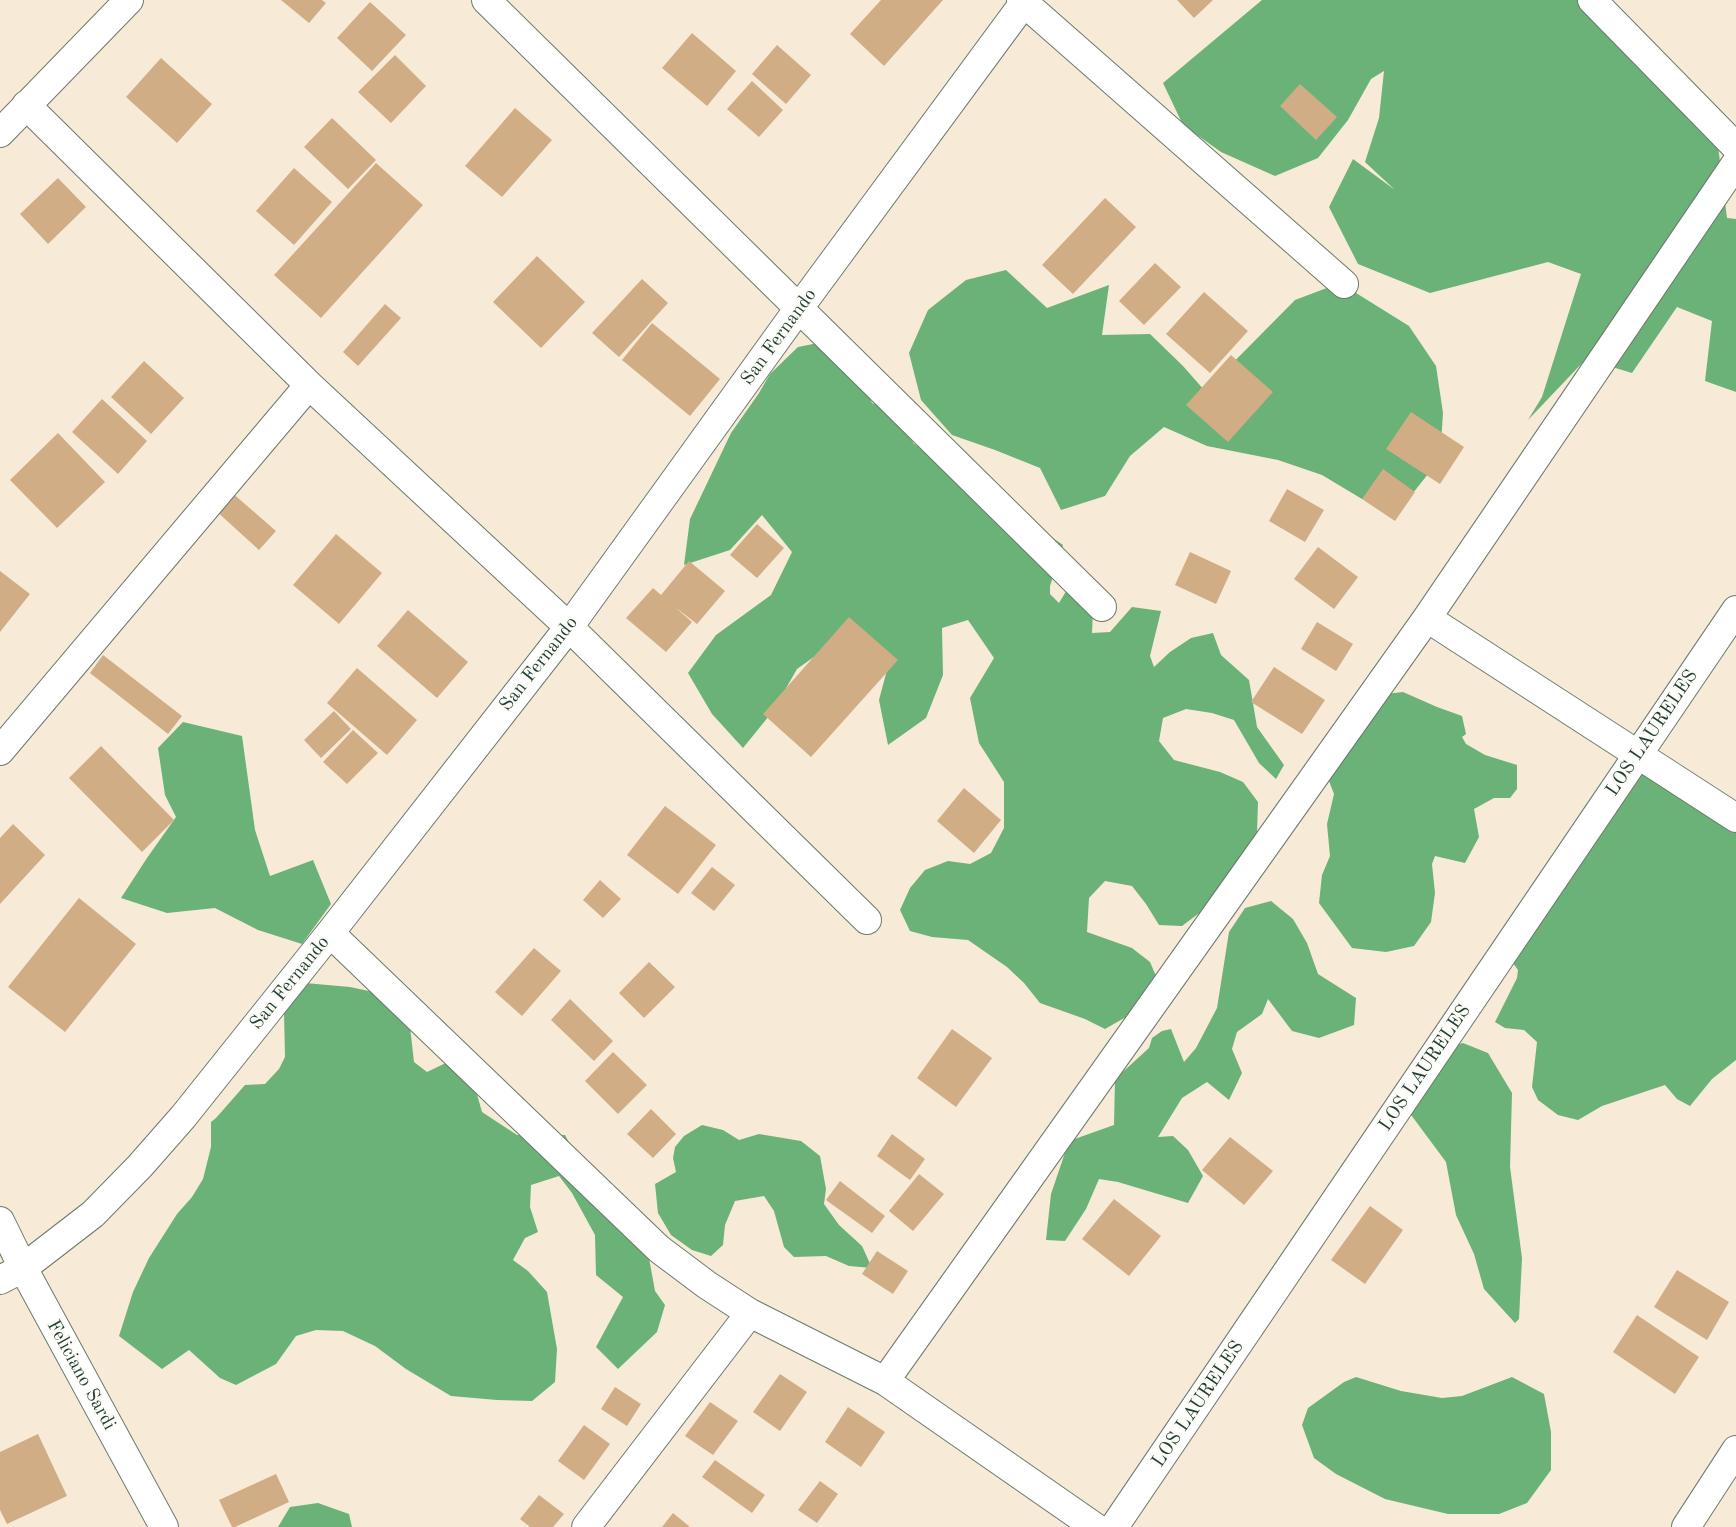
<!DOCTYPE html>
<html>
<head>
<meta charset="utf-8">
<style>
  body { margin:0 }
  canvas { display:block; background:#f7ead7 }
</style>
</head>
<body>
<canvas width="1736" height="1527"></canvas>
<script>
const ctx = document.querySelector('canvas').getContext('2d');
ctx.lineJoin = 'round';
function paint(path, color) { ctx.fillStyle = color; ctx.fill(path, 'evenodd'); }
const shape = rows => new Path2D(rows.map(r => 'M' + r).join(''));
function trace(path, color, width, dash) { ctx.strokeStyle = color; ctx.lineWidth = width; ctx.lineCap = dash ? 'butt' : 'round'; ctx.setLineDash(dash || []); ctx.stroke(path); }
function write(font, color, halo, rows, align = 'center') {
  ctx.font = font + ' "Old Standard TT",serif'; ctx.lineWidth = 5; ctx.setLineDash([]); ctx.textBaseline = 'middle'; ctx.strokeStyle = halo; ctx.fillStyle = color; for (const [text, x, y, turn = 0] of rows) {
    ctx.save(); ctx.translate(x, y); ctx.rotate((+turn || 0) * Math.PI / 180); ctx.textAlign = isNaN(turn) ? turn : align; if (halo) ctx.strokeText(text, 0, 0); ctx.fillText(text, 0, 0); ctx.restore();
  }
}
const forest = shape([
  [1262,0,1587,0,1717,138,1727,218,1736,219,1736,392,1705,381,1712,321,1677,307,1632,373,1586,359,1528,420,1542,397,1581,274,1548,262,1430,293,1358,264,1329,207,1353,159,1395,190,1365,162,1379,118,1384,71,1371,79,1348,120,1318,158,1275,176,1221,152,1183,125,1163,83],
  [1006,270,1047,308,1109,285,1102,335,1150,334,1183,366,1205,391,1295,300,1340,283,1409,326,1436,366,1443,413,1440,459,1409,498,1362,499,1322,475,1278,460,1207,446,1164,427,1130,456,1105,496,1061,510,1040,468,995,450,952,435,921,400,909,353,928,310,966,280],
  [813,344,833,344,867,391,872,403,882,407,907,422,913,443,1063,545,1050,586,1050,594,1059,603,1071,583,1093,612,1092,633,1110,632,1132,607,1161,611,1150,656,1154,667,1170,652,1191,638,1213,633,1221,655,1249,680,1257,727,1284,765,1276,779,1259,763,1234,720,1212,713,1186,709,1163,718,1159,741,1174,760,1220,772,1243,782,1258,802,1257,833,1246,856,1202,911,1182,926,1159,925,1146,904,1132,886,1105,881,1089,898,1087,932,1132,948,1150,962,1159,983,1144,1002,1126,1017,1105,1029,1085,1019,1040,1003,1024,983,1007,967,968,940,932,937,910,931,900,910,910,888,925,870,948,861,970,864,991,853,1004,828,1004,782,979,743,970,698,994,658,968,620,942,628,943,675,926,718,888,745,879,700,891,655,853,629,797,669,773,711,743,748,712,714,688,673,716,635,771,595,792,552,762,515,730,550,684,565,690,519,731,433,759,393,770,374,798,347],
  [1403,692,1437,707,1462,716,1466,734,1462,737,1466,744,1485,755,1517,765,1517,789,1510,798,1494,798,1474,809,1479,837,1465,863,1435,856,1432,864,1435,893,1431,922,1414,946,1386,952,1352,948,1319,903,1322,875,1330,856,1327,824,1334,794,1329,781,1336,756,1377,695],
  [183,722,242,736,255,830,270,876,313,860,331,904,302,944,258,930,215,908,167,913,121,898,147,858,176,817,165,795,158,748],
  [1677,767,1736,817,1736,1060,1712,1079,1690,1106,1677,1099,1665,1085,1602,1106,1578,1120,1558,1115,1538,1100,1532,1087,1537,1042,1524,1030,1505,1028,1495,1022,1517,978,1518,970,1510,959,1573,875,1629,770],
  [1271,901,1293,919,1307,943,1318,974,1356,998,1354,1025,1319,1038,1292,1031,1268,999,1262,1014,1237,1032,1232,1049,1242,1073,1229,1100,1207,1082,1182,1098,1158,1137,1173,1136,1188,1150,1203,1176,1188,1203,1118,1182,1099,1179,1086,1209,1065,1241,1046,1240,1051,1194,1069,1141,1114,1125,1115,1079,1149,1048,1152,1038,1162,1031,1171,1029,1184,1062,1196,1048,1217,1008,1229,932,1245,908],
  [305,983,350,987,383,994,410,1027,414,1062,427,1072,452,1060,472,1077,482,1112,517,1135,565,1135,582,1167,638,1222,649,1258,655,1291,665,1305,657,1332,618,1369,596,1347,623,1297,596,1275,595,1235,572,1193,559,1176,531,1185,530,1207,538,1232,525,1238,513,1260,528,1271,547,1292,557,1349,555,1382,532,1401,497,1400,451,1396,406,1369,375,1346,343,1331,316,1330,296,1336,276,1364,236,1385,220,1378,189,1350,162,1369,119,1336,133,1292,149,1258,177,1214,192,1197,203,1179,211,1147,211,1122,216,1118,245,1085,265,1084,279,1069,285,1057,284,1013],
  [1463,1043,1488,1053,1512,1093,1510,1167,1522,1258,1519,1319,1515,1323,1484,1289,1474,1254,1456,1215,1446,1162,1400,1100,1407,1069,1428,1052],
  [702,1125,723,1130,739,1140,759,1134,801,1141,820,1156,826,1189,824,1204,839,1225,862,1246,872,1268,849,1266,826,1256,794,1257,784,1247,774,1211,764,1196,735,1201,725,1225,723,1245,711,1256,692,1250,671,1235,658,1213,655,1184,676,1172,673,1158,675,1147,684,1136],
  [1356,1377,1401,1391,1442,1398,1462,1396,1512,1377,1544,1394,1551,1432,1551,1470,1527,1503,1499,1514,1448,1514,1385,1499,1336,1474,1314,1458,1302,1425,1308,1408,1344,1382],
  [318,1503,349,1514,352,1527,278,1527,290,1507]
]);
const building = shape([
  [281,0,322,0,326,3,309,23],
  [881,0,943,0,884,66,850,34],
  [1177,0,1213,0,1194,18],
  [370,2,406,35,372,71,337,38],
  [692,33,736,71,707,106,662,68],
  [777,45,811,75,786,104,752,74],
  [395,55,426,86,391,123,358,92],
  [161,58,212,104,177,143,126,97],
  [752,81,783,110,759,137,727,109],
  [1300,84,1337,117,1316,140,1280,106],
  [515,108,552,140,502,197,465,166],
  [332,118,376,160,348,189,304,147],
  [376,163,423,205,321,318,274,275],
  [294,168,332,202,294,245,256,211],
  [58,178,86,207,48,244,20,214],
  [1105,198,1136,227,1073,294,1042,265],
  [537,256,585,302,541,348,493,302],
  [1155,263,1181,287,1144,325,1119,301],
  [642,279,668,303,619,357,592,333],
  [1204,292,1248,331,1210,373,1166,334],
  [385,304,401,318,358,366,343,352],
  [652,323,720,379,690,416,622,360],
  [1231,355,1273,392,1228,442,1186,405],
  [144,361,184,398,151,434,111,397],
  [102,399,147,441,118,474,72,432],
  [1411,412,1464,447,1440,484,1386,449],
  [58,433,105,482,57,528,10,480],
  [1383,469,1415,492,1395,521,1362,499],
  [1287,489,1324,510,1305,542,1269,521],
  [230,491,276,531,259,550,214,509],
  [757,524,784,548,757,578,730,555],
  [336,534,382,573,339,624,293,585],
  [1318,547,1358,577,1334,609,1294,579],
  [1190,552,1231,571,1216,604,1175,585],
  [689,561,725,591,697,624,675,607,692,622,666,652,626,618,653,588,661,595],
  [0,571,30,594,0,632],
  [408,610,468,662,437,698,377,646],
  [849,617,898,660,811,757,763,714],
  [1317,622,1353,644,1336,671,1301,649],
  [103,655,182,716,168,734,90,673],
  [1274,667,1325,700,1302,734,1251,702],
  [357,668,417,720,387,755,327,703],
  [334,711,351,729,321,758,304,740],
  [353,730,378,753,347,784,323,762],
  [101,746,174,820,142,852,69,778],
  [964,788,1001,820,974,853,937,821],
  [665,806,716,845,678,894,627,855],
  [13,824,45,855,0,904,0,838],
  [712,867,735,885,714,911,691,893],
  [600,880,621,899,603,918,583,900],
  [79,898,136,944,65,1032,8,987],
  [534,948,561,971,522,1016,495,992],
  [649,962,675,987,644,1018,619,993],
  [570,999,613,1041,594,1061,551,1020],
  [952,1029,992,1058,956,1107,917,1078],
  [613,1052,647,1085,618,1114,585,1081],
  [651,1109,676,1134,653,1158,627,1134],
  [892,1134,925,1159,910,1180,877,1156],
  [1230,1137,1273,1171,1244,1205,1202,1170],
  [919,1174,944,1194,913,1231,889,1211],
  [840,1181,885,1216,872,1233,826,1200],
  [1114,1199,1161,1236,1129,1276,1082,1239],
  [1370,1206,1403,1230,1365,1284,1331,1260],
  [877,1251,908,1271,893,1294,862,1274],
  [1677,1270,1729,1302,1707,1340,1654,1307],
  [1637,1315,1699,1357,1675,1394,1613,1352],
  [780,1374,807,1392,780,1431,753,1412],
  [615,1387,641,1404,627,1426,601,1409],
  [710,1402,738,1421,713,1455,685,1436],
  [848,1407,885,1432,861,1467,825,1442],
  [584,1425,610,1444,584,1480,558,1461],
  [38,1434,67,1496,7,1524,0,1510,0,1452],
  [715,1460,765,1495,752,1513,702,1477],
  [276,1474,289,1502,235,1527,232,1527,219,1500],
  [820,1481,838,1494,817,1523,798,1510],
  [539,1495,564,1514,553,1527,530,1527,520,1519],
  [673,1513,690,1527,662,1527]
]);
const street = shape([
  [486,0,1102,607],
  [1021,0,1344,284],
  [1592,0,1736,147],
  [26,105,309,385,569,627,867,920],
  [0,133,129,0],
  [1427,618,1736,818],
  [0,751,309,385],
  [330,933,659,1249,707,1285,750,1313,885,1381,1095,1527],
  [0,1221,23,1268,164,1527],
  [0,1280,23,1268,93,1214,140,1166,183,1117,330,933,569,627,799,308,1026,0],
  [885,1381,1427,618,1736,163],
  [586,1527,750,1313],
  [1114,1527,1736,610],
  [1686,1527,1736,1450]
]);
const streetNames = [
  ["San Fernando",779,337,-54],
  ["San Fernando",539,664,-52],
  ["LOS LAURELES",1652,733,-56],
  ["San Fernando",290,983,-51],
  ["LOS LAURELES",1425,1068,-56],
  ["Feliciano Sardi",81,1375,61],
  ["LOS LAURELES",1198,1404,-56]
];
paint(forest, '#6ab278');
paint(building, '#d0ad85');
trace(street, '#6b7a6d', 30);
trace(street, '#fff', 28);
write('19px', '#1f3d34', '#fdfcf7', streetNames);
</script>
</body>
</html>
